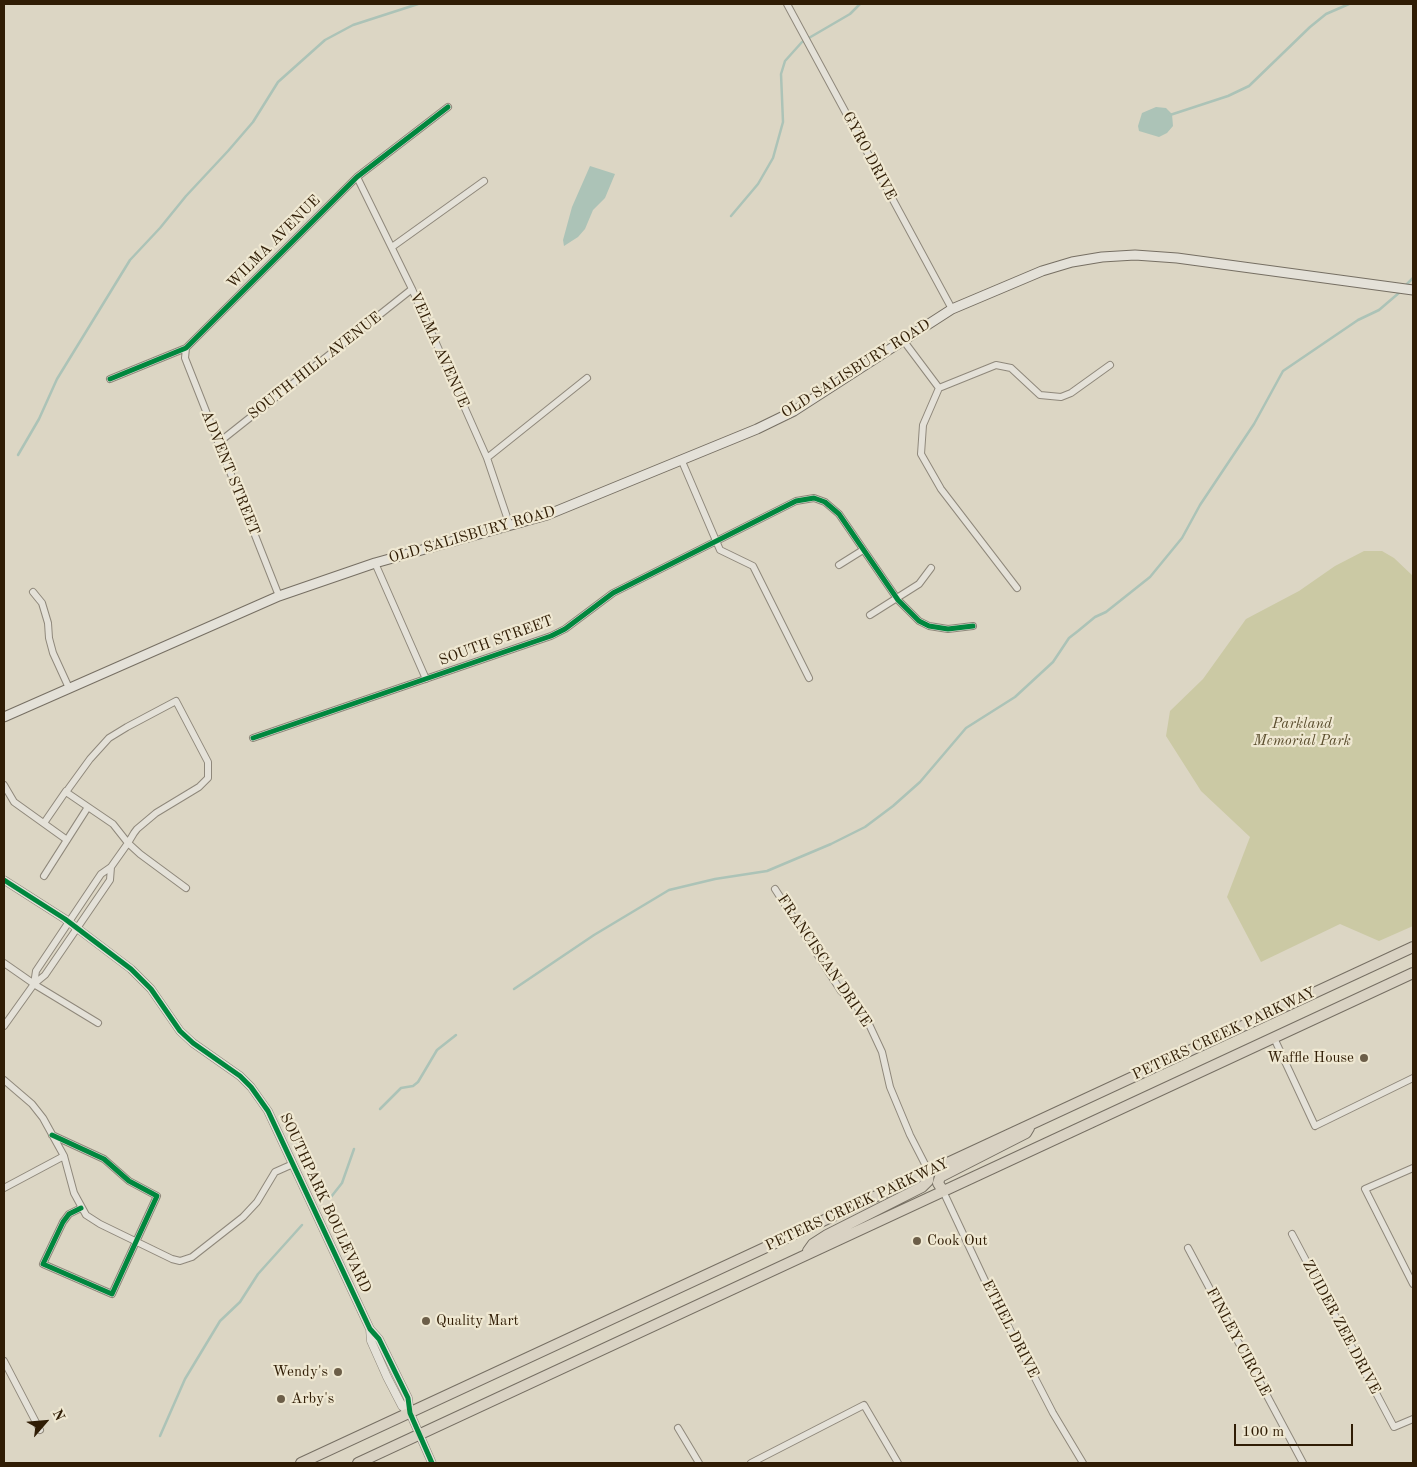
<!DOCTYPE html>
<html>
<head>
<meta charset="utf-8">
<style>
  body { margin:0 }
  #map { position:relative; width:1417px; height:1467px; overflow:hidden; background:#dcd6c4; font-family:"Old Standard TT",serif }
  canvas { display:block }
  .frame { position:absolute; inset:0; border:5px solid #301d05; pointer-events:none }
  .north { position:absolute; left:20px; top:1397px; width:50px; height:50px; -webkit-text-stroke:4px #efe8d2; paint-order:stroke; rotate:63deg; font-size:14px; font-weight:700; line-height:20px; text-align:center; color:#301d05 }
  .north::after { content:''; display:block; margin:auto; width:18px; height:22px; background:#301d05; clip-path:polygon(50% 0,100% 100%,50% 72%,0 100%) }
  .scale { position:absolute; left:1234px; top:1424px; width:119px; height:22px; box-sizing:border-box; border:2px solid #301d05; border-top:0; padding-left:6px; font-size:15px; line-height:18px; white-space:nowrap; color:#301d05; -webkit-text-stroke:4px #efe8d2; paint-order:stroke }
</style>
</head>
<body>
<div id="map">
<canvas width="1417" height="1467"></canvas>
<div class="frame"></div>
<div class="north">N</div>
<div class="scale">100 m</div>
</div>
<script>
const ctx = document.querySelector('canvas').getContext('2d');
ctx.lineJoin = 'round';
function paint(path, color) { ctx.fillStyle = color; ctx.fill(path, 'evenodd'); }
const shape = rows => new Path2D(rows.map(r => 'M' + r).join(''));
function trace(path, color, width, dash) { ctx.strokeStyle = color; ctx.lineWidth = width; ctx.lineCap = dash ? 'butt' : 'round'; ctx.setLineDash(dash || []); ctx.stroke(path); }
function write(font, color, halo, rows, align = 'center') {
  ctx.font = font + ' "Old Standard TT",serif'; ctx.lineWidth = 4.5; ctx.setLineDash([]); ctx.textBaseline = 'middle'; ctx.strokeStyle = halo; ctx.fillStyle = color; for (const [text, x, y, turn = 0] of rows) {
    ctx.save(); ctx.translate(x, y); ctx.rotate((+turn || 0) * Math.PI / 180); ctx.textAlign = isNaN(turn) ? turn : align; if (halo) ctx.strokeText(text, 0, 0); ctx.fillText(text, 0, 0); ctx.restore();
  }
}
const green = shape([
  [1364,551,1382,551,1394,558,1413,576,1413,926,1379,941,1340,924,1261,962,1227,897,1250,837,1201,791,1166,736,1170,711,1203,679,1246,619,1299,591,1335,566]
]);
const water = shape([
  [1156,107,1166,108,1172,114,1173,126,1167,133,1159,137,1139,131,1138,126,1142,113],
  [590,166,615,174,605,198,593,210,585,229,578,237,564,246,563,240,572,207]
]);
const stream = shape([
  [1170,115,1228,96,1249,86,1310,27,1326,14,1349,4],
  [731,216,758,184,773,158,783,122,781,74,785,61,802,42,850,14,860,4],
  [1405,286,1413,278],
  [18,455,39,419,57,379,130,260,160,228,186,196,228,151,253,122,278,82,325,40,353,25,418,4],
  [514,989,594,935,669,890,715,879,767,871,831,844,865,827,893,806,920,782,966,728,1015,697,1053,662,1069,638,1078,631,1095,617,1106,612,1150,577,1182,538,1200,505,1254,424,1283,371,1358,320,1379,310,1400,292],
  [380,1109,401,1088,413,1086,418,1082,437,1050,456,1035],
  [331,1197,342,1183,354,1149],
  [160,1436,185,1379,220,1321,240,1302,258,1274,302,1225]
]);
const minor = shape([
  [787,4,952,309],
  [357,177,412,289,487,458,510,526],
  [392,247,484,181],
  [903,340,939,388,923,425,921,454,941,489,1017,588],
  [186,348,185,358,279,596],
  [110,379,186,348,357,177,448,107],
  [939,388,996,365,1011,368,1040,395,1061,397,1071,393,1110,365],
  [218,443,412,289],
  [487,458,587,378],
  [681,459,720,550,753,566,809,678],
  [375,563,426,679],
  [839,565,863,550],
  [33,592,42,603,48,623,49,638,53,653,69,688],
  [870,615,919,584,931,568],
  [253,738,551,636,565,629,613,593,796,501,814,498,825,502,839,514,898,600,919,621,929,626,948,629,973,626],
  [4,785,14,802,67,840],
  [44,823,66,791],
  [44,876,88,807],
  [775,889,841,991,855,1004,868,1022,882,1052,890,1087,910,1135,929,1172],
  [4,963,37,986,98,1023],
  [34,984,36,971,101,874,111,867,128,843,134,833,137,829,156,813,199,787,208,778,208,762,176,701,127,727,109,738,90,759,66,792,113,824,128,843,140,854,186,888],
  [4,1026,34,984,45,975,110,880,111,867],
  [1274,1038,1315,1126,1413,1078],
  [4,1080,32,1104,43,1118,64,1156,74,1193,86,1215,100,1224,172,1259,180,1261,192,1257,243,1217,257,1202,275,1172,293,1164],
  [52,1135,104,1159,129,1181,157,1196,112,1294,43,1264,63,1222,69,1214,81,1208],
  [1413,1168,1365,1189,1413,1284],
  [4,1188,64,1156],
  [943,1191,988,1287,1053,1413,1083,1463],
  [1292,1234,1394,1427,1413,1419],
  [1188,1248,1303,1463],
  [4,1361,40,1430],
  [678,1428,699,1463],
  [751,1463,864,1405,898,1463]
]);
const tertiary = shape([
  [4,880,65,919,131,969,151,989,180,1031,193,1043,240,1076,251,1087,268,1111,370,1329,379,1339,408,1398,410,1413,432,1463],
  [370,1329,371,1341,387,1377,402,1406,410,1413]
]);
const secondary = shape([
  [4,717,279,596,375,563,547,515,757,429,794,411,952,309,1042,271,1072,262,1102,257,1135,255,1177,258,1413,290]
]);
const primary = shape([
  [943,1191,938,1183,940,1177,1026,1133,1029,1128],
  [808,1251,813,1244,827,1235,922,1187,928,1181,929,1172],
  [301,1463,1413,947],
  [358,1463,1413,973]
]);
const cycleway = shape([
  [110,379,186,348,357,177,448,107],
  [253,738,551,636,565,629,613,593,796,501,814,498,825,502,839,514,898,600,919,621,929,626,948,629,973,626],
  [4,880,65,919,131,969,151,989,180,1031,193,1043,240,1076,251,1087,268,1111,370,1329,379,1339,408,1398,410,1413,432,1463],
  [52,1135,104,1159,129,1181,157,1196,112,1294,43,1264,63,1222,69,1214,81,1208]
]);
const markers = [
  [1364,1058,5,"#6c5e48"],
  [917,1241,5,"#6c5e48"],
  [426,1321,5,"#6c5e48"],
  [338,1372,5,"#6c5e48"],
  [281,1399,5,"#6c5e48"]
];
const streetNames = [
  ["GYRO DRIVE",869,156,62],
  ["WILMA AVENUE",274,242,-45],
  ["VELMA AVENUE",439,350,66],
  ["SOUTH HILL AVENUE",315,366,-38],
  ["OLD SALISBURY ROAD",856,369,-32],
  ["ADVENT STREET",230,473,68],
  ["OLD SALISBURY ROAD",472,535,-16],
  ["SOUTH STREET",496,641,-20],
  ["FRANCISCAN DRIVE",824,961,56],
  ["PETERS CREEK PARKWAY",1224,1034,-25],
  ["SOUTHPARK BOULEVARD",325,1203,65],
  ["PETERS CREEK PARKWAY",857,1205,-25],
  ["ZUIDER ZEE DRIVE",1341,1327,62],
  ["ETHEL DRIVE",1010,1329,63],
  ["FINLEY CIRCLE",1238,1342,62]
];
const parkNames = [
  ["Parkland",1302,724],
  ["Memorial Park",1302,741]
];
const poiNames = [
  ["Waffle House",1354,1058,"right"],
  ["Cook Out",927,1241],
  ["Quality Mart",436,1321],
  ["Wendy's",328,1372,"right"],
  ["Arby's",291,1399]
];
paint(green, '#cbc9a4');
paint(water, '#acc3b7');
trace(stream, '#acc3b7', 2.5);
trace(minor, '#8f887b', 8);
trace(tertiary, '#8f887b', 9);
trace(secondary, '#766f63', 11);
trace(primary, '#766f63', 12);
trace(minor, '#e4e1d8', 6);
trace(tertiary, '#e4e1d8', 8);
trace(secondary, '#e4e1d8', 9);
trace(primary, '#d9d2c3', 10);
trace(cycleway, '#00873e', 5);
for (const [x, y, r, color] of markers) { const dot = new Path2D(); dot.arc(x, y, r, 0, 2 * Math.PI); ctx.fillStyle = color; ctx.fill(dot); trace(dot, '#efe8d2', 2); }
write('15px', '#301d05', '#efe8d2', streetNames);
write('italic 15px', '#5a4d2d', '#efe8d2', parkNames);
write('15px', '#301d05', '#efe8d2', poiNames, 'left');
</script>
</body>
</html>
